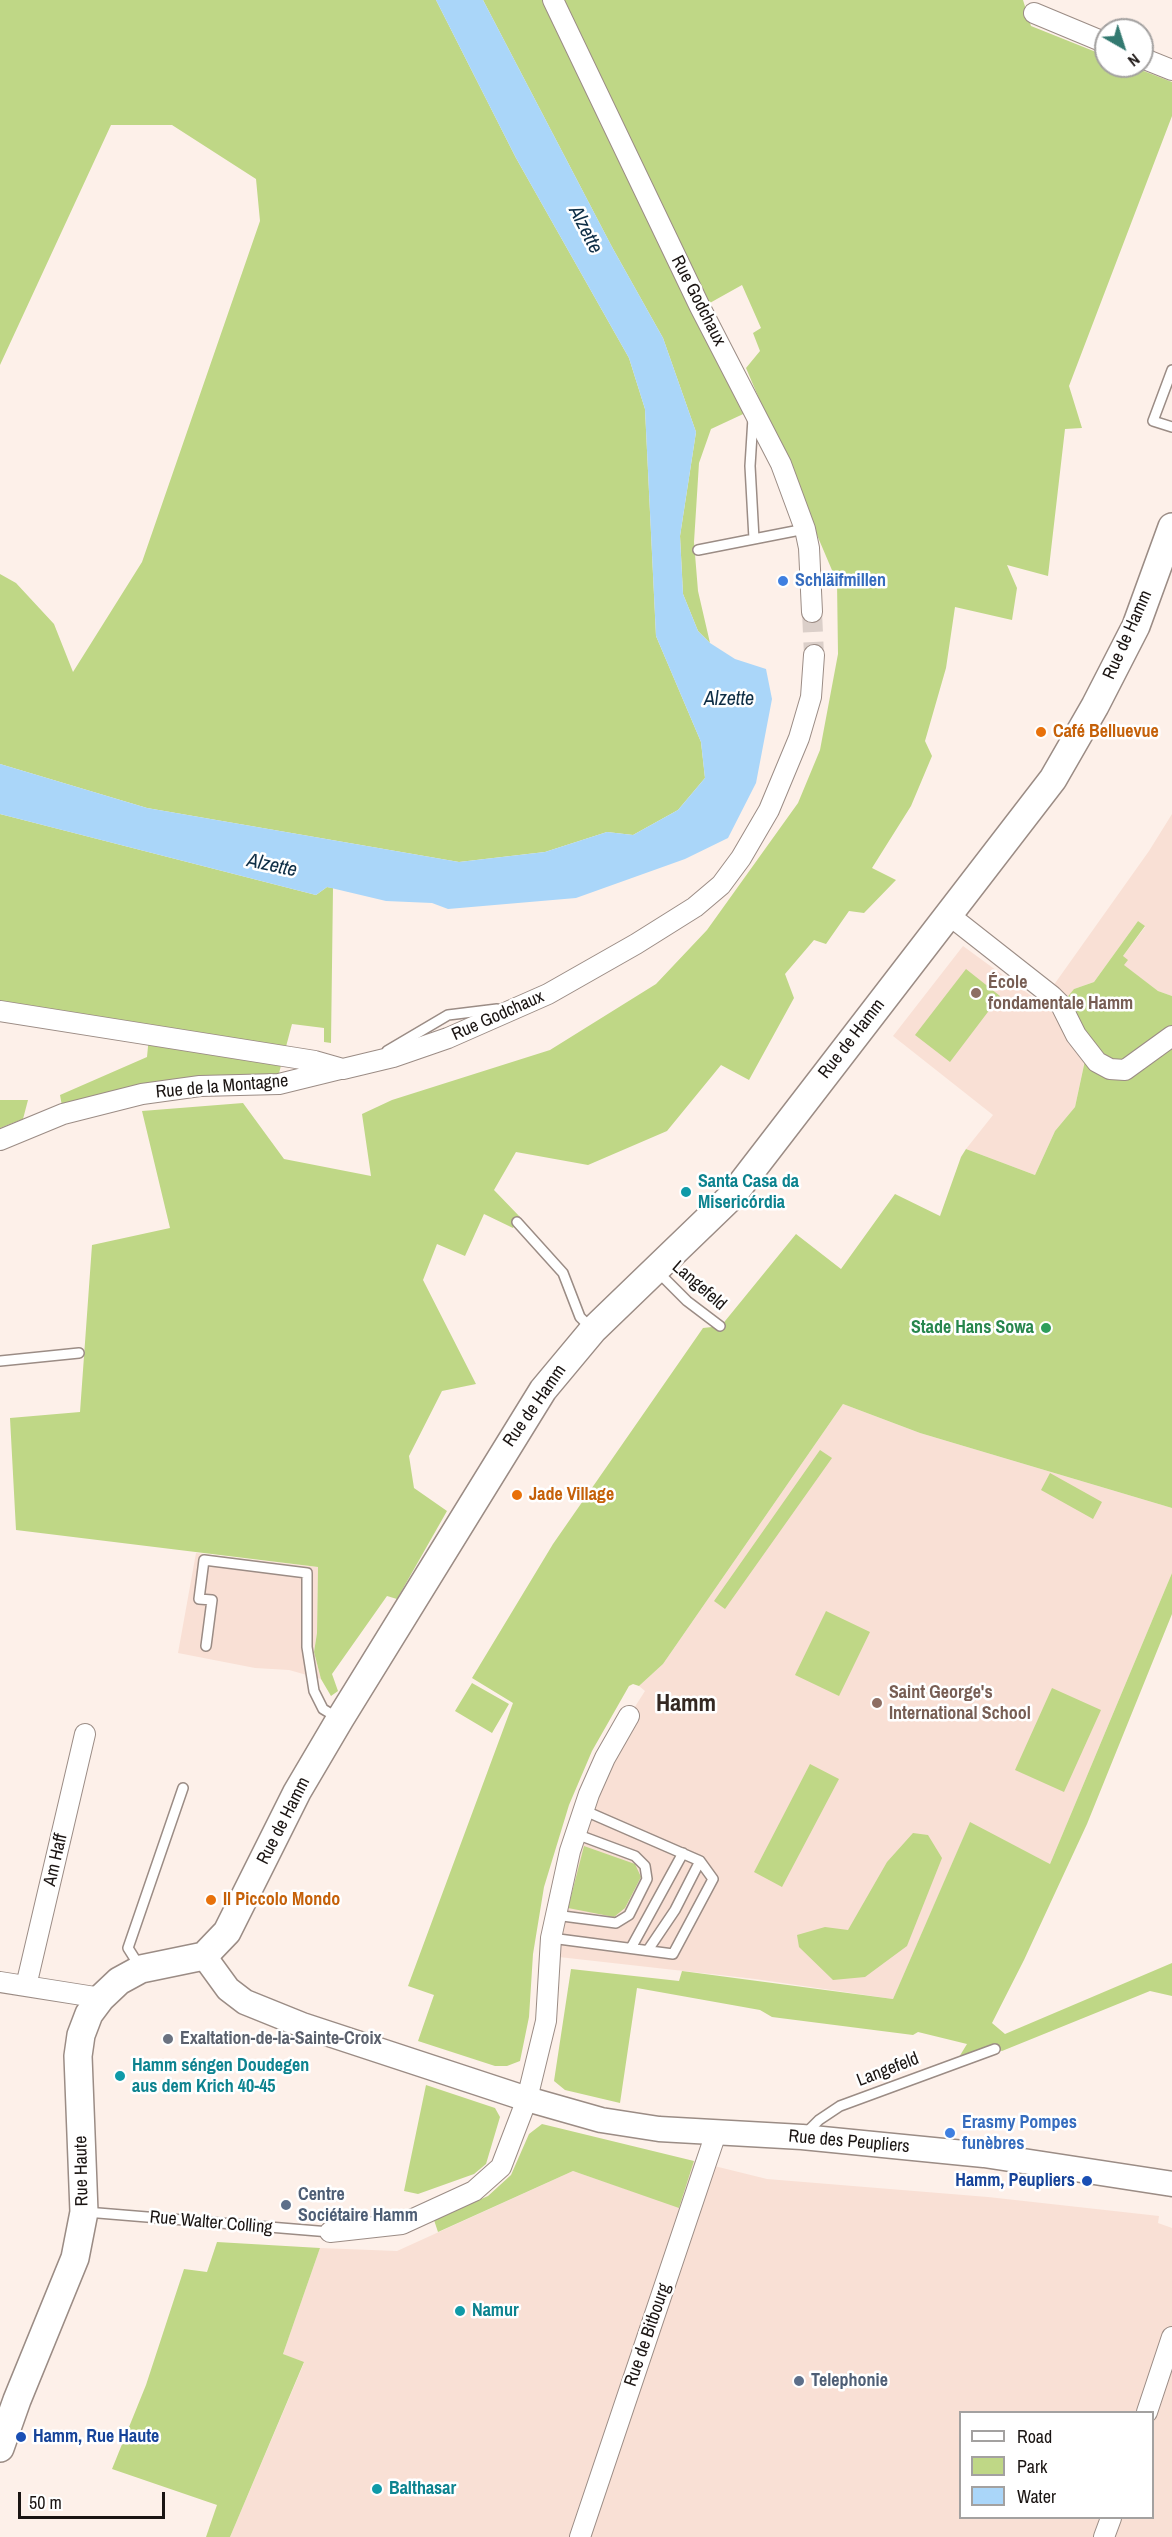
<!DOCTYPE html>
<html>
<head>
<meta charset="utf-8">
<style>
  body { margin:0 }
  #map { position:relative; width:1172px; height:2537px; overflow:hidden; background:#fdf0e9; font-family:"Archivo Narrow",sans-serif }
  canvas { display:block }
  .legend { position:absolute; left:959px; top:2411px; width:195px; height:108px; box-sizing:border-box; background:#fff; border:2px solid #a3a1a0; margin:0; padding:8px 10px; list-style:none; font-size:18px; color:#1a1412 }
  .legend li { display:flex; align-items:center; gap:12px; height:30px }
  .legend b { width:30px; border:2px solid #a3a1a0 }
  .north { position:absolute; left:1094px; top:18px; width:60px; height:60px; box-sizing:border-box; background:#fff; border:2px solid #a3a1a0; border-radius:50%; rotate:141deg; font-size:16px; font-weight:700; line-height:24px; text-align:center; color:#1a1412 }
  .north::after { content:''; display:block; margin:auto; width:21px; height:27px; background:#337970; clip-path:polygon(50% 0,100% 100%,50% 72%,0 100%) }
  .scale { position:absolute; left:18px; top:2492px; width:147px; height:27px; box-sizing:border-box; border:3px solid #1a1412; border-top:0; padding-left:8px; font-size:18px; line-height:21px; white-space:nowrap; color:#1a1412; -webkit-text-stroke:4px #fff; paint-order:stroke }
</style>
</head>
<body>
<div id="map">
<canvas width="1172" height="2537"></canvas>
<ul class="legend">
<li><b style="height:8px;background:#fff"></b>Road</li>
<li><b style="height:16px;background:#bfd786"></b>Park</li>
<li><b style="height:16px;background:#aad6f9"></b>Water</li>
</ul>
<div class="north">N</div>
<div class="scale">50 m</div>
</div>
<script>
const ctx = document.querySelector('canvas').getContext('2d');
ctx.lineJoin = 'round';
function paint(path, color) { ctx.fillStyle = color; ctx.fill(path, 'evenodd'); }
const shape = rows => new Path2D(rows.map(r => 'M' + r).join(''));
function trace(path, color, width, dash) { ctx.strokeStyle = color; ctx.lineWidth = width; ctx.lineCap = dash ? 'butt' : 'round'; ctx.setLineDash(dash || []); ctx.stroke(path); }
function write(font, color, halo, rows, align = 'center') {
  ctx.font = font + ' "Archivo Narrow",sans-serif'; ctx.lineWidth = 5; ctx.setLineDash([]); ctx.textBaseline = 'middle'; ctx.strokeStyle = halo; ctx.fillStyle = color; for (const [text, x, y, turn = 0] of rows) {
    ctx.save(); ctx.translate(x, y); ctx.rotate((+turn || 0) * Math.PI / 180); ctx.textAlign = isNaN(turn) ? turn : align; if (halo) ctx.strokeText(text, 0, 0); ctx.fillText(text, 0, 0); ctx.restore();
  }
}
const built = shape([
  [1172,814,1172,996,1158,991,1123,965,1123,956,1145,927,1138,921,1094,982,1074,989,1087,1050,1075,1107,1055,1131,1035,1175,966,1149,993,1115,893,1036,963,946,1041,1003,1149,851],
  [843,1404,920,1433,1172,1508,1172,1573,1050,1864,970,1823,893,1999,755,1979,550,1956,560,1891,629,1716,645,1691,639,1686,663,1664],
  [196,1553,318,1567,317,1633,314,1652,321,1679,289,1670,255,1668,178,1653],
  [694,2161,767,2179,988,2197,1159,2216,1158,2223,1172,2228,1172,2537,230,2537,304,2363,283,2354,320,2248,397,2251,573,2171,679,2207],
  [960,2412,1152,2412,1152,2518,960,2518]
]);
const green = shape([
  [0,0,436,0,516,158,629,358,645,409,656,636,701,742,705,778,678,810,633,835,607,832,545,852,459,862,147,808,0,764,0,574,16,583,54,624,73,672,142,562,260,221,256,179,172,125,111,125,0,365],
  [483,0,1023,0,1031,26,1106,56,1106,66,1131,66,1172,82,1172,116,1069,386,1082,428,1065,429,1048,576,1007,565,1017,588,1012,620,955,607,946,668,925,741,932,756,911,806,872,868,896,880,864,913,849,911,826,944,814,940,785,974,794,998,749,1080,721,1065,667,1131,588,1165,516,1152,494,1190,520,1217,513,1228,484,1214,465,1256,437,1244,423,1280,476,1384,442,1391,409,1456,414,1488,447,1511,397,1599,387,1596,332,1674,338,1691,331,1696,321,1679,314,1652,317,1633,318,1567,16,1530,10,1418,80,1412,92,1245,170,1228,142,1111,243,1103,284,1159,371,1176,362,1114,392,1100,550,1050,656,984,707,930,798,803,820,750,838,654,837,582,746,368,760,351,753,333,761,328,742,285,708,304,754,409,711,429,699,463,694,542,698,591,710,643,698,631,683,594,680,536,696,432,663,338,612,247],
  [0,814,316,895,327,887,333,888,331,1043,324,1042,324,1028,292,1024,278,1077,62,1106,60,1095,147,1057,149,1036,0,1011],
  [1138,921,1145,926,1123,956,1128,960,1124,965,1158,991,1172,996,1172,1508,920,1433,843,1404,663,1664,639,1686,633,1684,629,1686,592,1751,569,1805,544,1887,533,1954,529,2017,520,2061,507,2066,495,2066,418,2041,434,1995,408,1986,513,1703,472,1678,553,1544,703,1328,721,1326,796,1234,841,1269,895,1194,940,1216,961,1157,966,1149,1035,1175,1055,1131,1075,1107,1087,1051,1061,1005,1074,989,1094,982],
  [966,969,1000,996,950,1062,915,1035],
  [0,1100,28,1100,23,1119,0,1128],
  [820,1450,832,1458,725,1609,714,1601],
  [1050,1473,1102,1502,1093,1519,1041,1490],
  [1172,1573,1172,1614,1087,1824,1024,1960,992,2023,1005,2034,1172,1963,1172,1996,1150,1991,1002,2051,994,2049,956,2062,967,2044,918,2032,913,2035,772,2017,760,2010,637,1988,620,2103,565,2090,554,2081,571,1969,679,1981,682,1971,893,1999,970,1822,1050,1864],
  [826,1611,870,1632,839,1696,795,1675],
  [472,1683,509,1704,492,1733,455,1711],
  [1052,1688,1101,1710,1064,1792,1015,1770],
  [810,1764,839,1779,782,1887,754,1872],
  [913,1833,928,1835,942,1858,907,1946,865,1977,833,1980,799,1947,797,1935,825,1927,848,1930,887,1862],
  [584,1846,635,1864,641,1877,625,1908,614,1917,568,1908],
  [426,2085,495,2108,500,2117,486,2164,474,2174,418,2194,404,2191],
  [542,2124,694,2161,679,2208,573,2171,438,2232,434,2220,488,2196,511,2175,529,2134],
  [217,2242,320,2248,283,2354,304,2362,230,2537,206,2537,217,2505,112,2469,146,2385,184,2269,207,2272]
]);
const water = shape([
  [436,0,483,0,612,247,663,338,696,432,680,536,683,594,698,631,710,643,735,659,766,669,772,699,756,783,728,838,685,859,576,898,448,909,432,903,386,901,327,887,316,895,0,814,0,764,147,808,459,862,545,852,607,832,633,835,678,810,705,778,701,742,656,636,645,409,629,358,516,158]
]);
const minorTunnel = shape([
  [812,612,814,655]
]);
const service = shape([
  [1172,370,1153,421,1172,427],
  [754,539,805,529],
  [698,550,754,539,750,466,753,418],
  [387,1051,448,1015,497,1009],
  [517,1222,563,1273,580,1317,592,1329],
  [658,1272,687,1301,720,1326],
  [0,1361,79,1353],
  [206,1646,212,1600,199,1599,204,1560,307,1573,307,1647,314,1691,323,1709,338,1718],
  [555,1915,616,1923,629,1915,647,1879,645,1866,635,1856,576,1834],
  [551,1938,673,1954,713,1879,700,1861,583,1810],
  [631,1948,683,1853],
  [648,1950,675,1910,700,1861],
  [140,1967,128,1948,183,1788],
  [804,2135,819,2120,840,2106,995,2049],
  [86,2212,330,2232]
]);
const minor = shape([
  [553,0,700,307,781,464,805,529,809,548,812,612],
  [1034,13,1106,43],
  [1142,58,1172,70],
  [949,915,1052,996,1061,1005,1076,1035,1097,1062,1110,1069,1125,1070,1172,1036],
  [0,1011,315,1061,343,1069,393,1057,448,1038,548,994,636,944,695,907,721,885,741,858,769,810,799,738,811,697,814,655],
  [0,1140,63,1114,142,1094,200,1086,279,1084,340,1069],
  [0,1982,101,1998],
  [26,1986,85,1734],
  [330,2232,402,2224,474,2191,501,2167,527,2099,546,2021,551,1938,570,1851,589,1794,605,1758,629,1716],
  [1147,2412,1172,2337],
  [580,2537,716,2133],
  [1104,2537,1111,2518]
]);
const tertiary = shape([
  [204,1956,228,1989,245,2002,302,2025,527,2099,601,2120,659,2129,802,2137,984,2155,1172,2184]
]);
const secondary = shape([
  [0,2448,17,2400,75,2258,84,2212,78,2056,81,2035,89,2014,101,1998,119,1981,141,1969,204,1956,227,1932,297,1792,340,1719,543,1390,593,1330,732,1196,1053,779,1095,706,1136,626,1172,527]
]);
const markers = [
  [783,581,6,"#3f7fe0"],
  [1041,732,6,"#e8710a"],
  [976,993,6,"#8d6e63"],
  [686,1192,6,"#0f9aa8"],
  [1046,1328,6,"#2e9e5b"],
  [517,1495,6,"#e8710a"],
  [877,1703,6,"#8d6e63"],
  [211,1900,6,"#e8710a"],
  [168,2039,6,"#6b7280"],
  [120,2076,6,"#0f9aa8"],
  [950,2133,6,"#3f7fe0"],
  [1087,2181,6,"#1a4fb4"],
  [286,2205,6,"#5c6f8a"],
  [460,2311,6,"#0f9aa8"],
  [799,2381,6,"#5c6f8a"],
  [21,2437,6,"#1a4fb4"],
  [377,2489,6,"#0f9aa8"]
];
const streetNames = [
  ["Rue Godchaux",698,301,63],
  ["Rue de Hamm",1128,635,-66],
  ["Rue Godchaux",498,1016,-24],
  ["Rue de Hamm",852,1039,-52],
  ["Rue de la Montagne",222,1087,-5],
  ["Langefeld",699,1286,41],
  ["Rue de Hamm",535,1406,-55],
  ["Rue de Hamm",284,1821,-63],
  ["Am Haff",56,1860,-77],
  ["Langefeld",888,2070,-21],
  ["Rue des Peupliers",849,2142,5],
  ["Rue Haute",82,2171,-91],
  ["Rue Walter Colling",211,2223,5],
  ["Rue de Bitbourg",648,2335,-71]
];
const shopNames = [
  ["Schläifmillen",795,581],
  ["Erasmy Pompes",962,2123],
  ["funèbres",962,2144]
];
const foodNames = [
  ["Café Belluevue",1053,732],
  ["Jade Village",529,1495],
  ["Il Piccolo Mondo",223,1900]
];
const educationNames = [
  ["École",988,983],
  ["fondamentale Hamm",988,1004],
  ["Saint George's",889,1693],
  ["International School",889,1714]
];
const cultureNames = [
  ["Santa Casa da",698,1182],
  ["Misericórdia",698,1203],
  ["Hamm séngen Doudegen",132,2066],
  ["aus dem Krich 40-45",132,2087],
  ["Namur",472,2311],
  ["Balthasar",389,2489]
];
const leisureNames = [
  ["Stade Hans Sowa",1034,1328]
];
const worshipNames = [
  ["Exaltation-de-la-Sainte-Croix",180,2039]
];
const transitNames = [
  ["Hamm, Peupliers",1075,2181],
  ["Hamm, Rue Haute",33,2437,"left"]
];
const serviceNames = [
  ["Centre",298,2195],
  ["Sociétaire Hamm",298,2216],
  ["Telephonie",811,2381]
];
const waterNames = [
  ["Alzette",585,230,63],
  ["Alzette",729,700],
  ["Alzette",272,866,12]
];
const districtNames = [
  ["Hamm",686,1705]
];
paint(built, '#f9e0d5');
paint(green, '#bfd786');
paint(water, '#aad6f9');
trace(minorTunnel, '#dbcfc9', 20, [20, 10]);
trace(service, '#9b8c85', 12);
trace(minor, '#9b8c85', 22);
trace(tertiary, '#9b8c85', 27);
trace(secondary, '#9b8c85', 30);
trace(service, '#fff', 9);
trace(minor, '#fff', 20);
trace(tertiary, '#fff', 24);
trace(secondary, '#fff', 27);
for (const [x, y, r, color] of markers) { const dot = new Path2D(); dot.arc(x, y, r, 0, 2 * Math.PI); ctx.fillStyle = color; ctx.fill(dot); trace(dot, '#fff', 2); }
write('18px', '#1a1412', '#fff', streetNames);
write('bold 18px', '#366cbe', '#fff', shopNames, 'left');
write('bold 18px', '#c56008', '#fff', foodNames, 'left');
write('bold 18px', '#785e54', '#fff', educationNames, 'left');
write('bold 18px', '#0d838f', '#fff', cultureNames, 'left');
write('bold 18px', '#27864d', '#fff', leisureNames, 'right');
write('bold 18px', '#5b616d', '#fff', worshipNames, 'left');
write('bold 18px', '#164399', '#fff', transitNames, 'right');
write('bold 18px', '#4e5e75', '#fff', serviceNames, 'left');
write('italic 20px', '#0e2e46', '#fff', waterNames);
write('bold 24px', '#342822', '#fff', districtNames);
</script>
</body>
</html>
